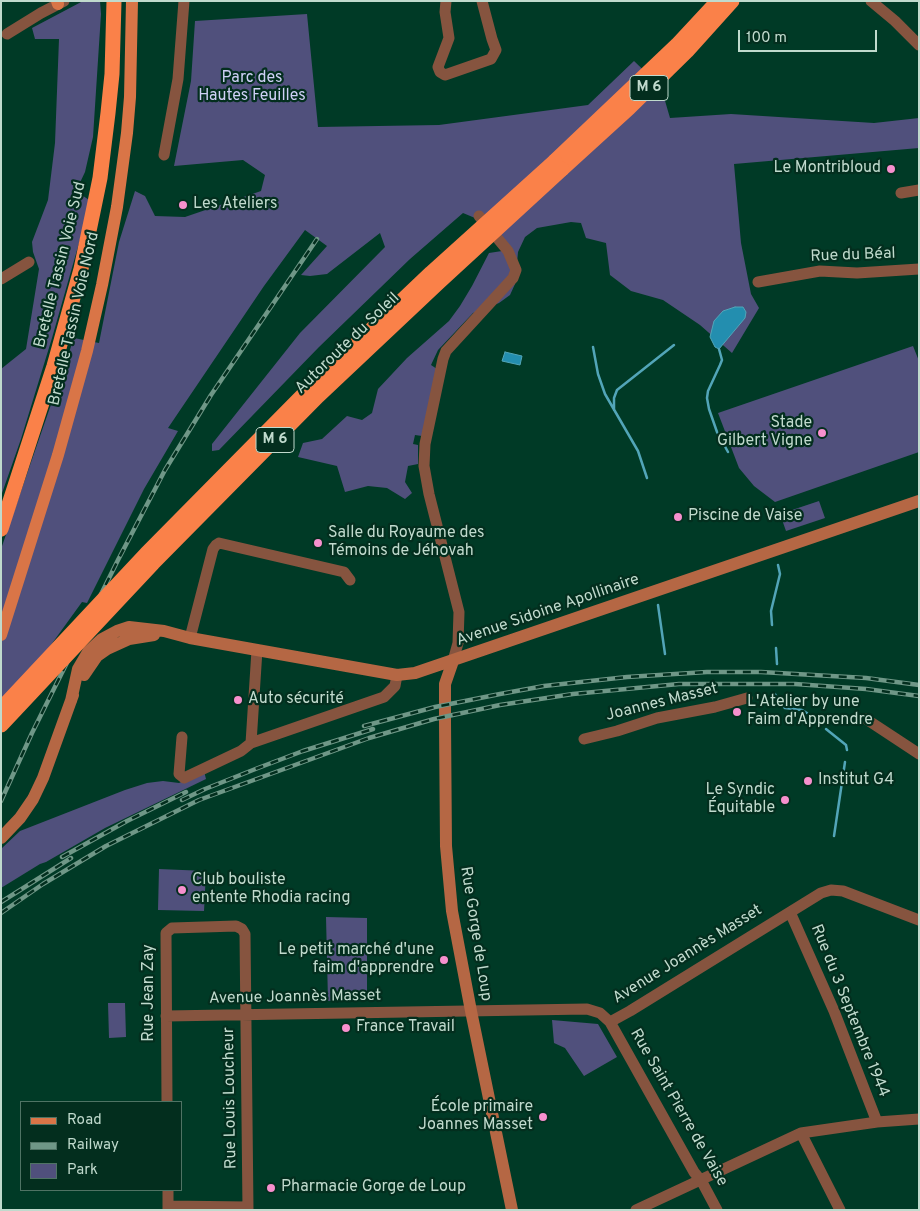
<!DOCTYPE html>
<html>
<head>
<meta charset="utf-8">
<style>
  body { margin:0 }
  #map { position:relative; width:920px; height:1211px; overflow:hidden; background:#003a26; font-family:Overpass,sans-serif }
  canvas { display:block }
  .frame { position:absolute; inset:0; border:2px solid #c0dacd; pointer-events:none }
  .legend { position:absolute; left:20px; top:1101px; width:162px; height:90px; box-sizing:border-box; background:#032e1e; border:1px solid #4f7364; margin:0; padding:6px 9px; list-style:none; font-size:15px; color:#c0dacd }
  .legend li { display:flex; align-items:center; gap:10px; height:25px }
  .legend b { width:25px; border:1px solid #4f7364 }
  .scale { position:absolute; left:738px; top:30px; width:139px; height:22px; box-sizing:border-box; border:2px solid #c0dacd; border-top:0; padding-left:6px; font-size:15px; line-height:18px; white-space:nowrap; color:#c0dacd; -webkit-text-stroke:4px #032e1e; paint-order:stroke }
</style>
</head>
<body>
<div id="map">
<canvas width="920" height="1211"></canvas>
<div class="frame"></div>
<ul class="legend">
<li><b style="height:6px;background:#d97547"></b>Road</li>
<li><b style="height:6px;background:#6f9787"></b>Railway</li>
<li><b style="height:14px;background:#50507c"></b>Park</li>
</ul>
<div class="scale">100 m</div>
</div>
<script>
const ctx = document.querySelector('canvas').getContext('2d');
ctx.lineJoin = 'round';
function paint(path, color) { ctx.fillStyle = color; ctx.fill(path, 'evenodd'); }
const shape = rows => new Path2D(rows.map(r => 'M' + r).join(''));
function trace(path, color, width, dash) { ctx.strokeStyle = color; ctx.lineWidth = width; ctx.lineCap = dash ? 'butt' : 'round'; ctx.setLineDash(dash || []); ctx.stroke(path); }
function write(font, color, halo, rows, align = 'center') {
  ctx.font = font + ' Overpass,sans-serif'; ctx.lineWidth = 4.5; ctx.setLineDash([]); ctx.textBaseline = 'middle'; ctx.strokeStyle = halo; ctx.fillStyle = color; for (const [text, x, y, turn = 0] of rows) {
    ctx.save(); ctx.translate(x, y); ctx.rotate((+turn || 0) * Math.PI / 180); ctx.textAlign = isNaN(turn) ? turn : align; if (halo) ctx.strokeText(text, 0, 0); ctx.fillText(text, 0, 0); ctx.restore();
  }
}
const green = shape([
  [83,1,100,1,101,14,93,137,85,172,77,189,79,193,89,200,81,236,52,338,21,439,1,496,1,369,26,349,39,269,33,252,32,242,48,200,55,143,59,39,35,39,32,28],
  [307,14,318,127,439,125,588,105,634,61,661,87,670,118,731,114,874,123,919,118,919,148,734,164,741,243,751,294,759,308,732,353,700,325,663,300,631,291,610,275,606,243,586,238,581,223,571,222,537,228,525,237,518,252,515,284,510,295,499,303,473,313,438,350,431,365,437,369,422,436,415,435,413,444,418,445,418,464,408,466,405,482,412,493,405,499,387,488,368,486,345,492,337,466,298,457,303,443,322,439,347,416,362,420,372,413,378,389,407,358,449,321,460,306,472,286,489,253,502,251,475,218,463,213,410,259,319,347,219,450,212,451,212,444,300,333,385,247,380,233,327,274,310,276,301,275,327,246,305,230,264,286,168,428,178,431,144,489,87,603,82,602,27,678,1,700,1,549,74,338,99,343,119,242,135,191,145,196,155,216,185,217,261,191,265,175,243,160,174,166,191,81,195,21],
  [913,346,919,361,919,452,775,502,754,486,739,468,718,413],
  [819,501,825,518,786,531,780,514],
  [204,771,206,779,105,828,46,862,40,864,1,888,1,849,20,831,125,790,147,783,163,781,179,783],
  [159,869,206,871,204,911,158,910],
  [326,917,367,918,367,1000,328,1001],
  [108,1003,125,1003,126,1037,109,1038],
  [552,1020,598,1024,617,1057,584,1076,565,1048,554,1043]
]);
const water = shape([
  [735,307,743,307,746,312,745,318,719,349,715,347,710,337,714,321,723,311,735,307],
  [505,352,522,356,520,365,502,361,505,352]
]);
const stream = shape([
  [593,347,598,374,605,394,638,451,647,478],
  [719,349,722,360,720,365,708,391,707,398,709,409,717,432,728,452],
  [614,410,614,398,617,390,674,345],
  [658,605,665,654],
  [772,625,771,611,780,574,778,565],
  [776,648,777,664],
  [775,694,779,702,785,708,802,710,807,713],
  [826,729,846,745,847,750],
  [834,836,845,762]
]);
const street = shape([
  [446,1,445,12,449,38,438,67,440,72,445,75,491,59,496,50,492,39,482,1],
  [871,1,895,21,919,45],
  [7,34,41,13,64,1],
  [164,155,178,79,184,1],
  [901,193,919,190],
  [1,279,29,262],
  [758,282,820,271,857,273,919,269],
  [190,638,213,549,216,545,219,543,344,572,350,580],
  [453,661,458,643,459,612,429,494,424,466,425,444,443,359,446,351,513,278,516,270,508,251,479,216],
  [866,719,919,754],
  [182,737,179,774,184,778,241,751,251,743,384,697,395,686,397,675],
  [584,739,617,731,657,718,715,707,747,698],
  [251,743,257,650],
  [790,912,834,1011,877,1122],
  [166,1016,587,1009,600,1013,610,1022,694,1172,702,1182,717,1210],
  [610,1022,630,1011,821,893,831,890,843,891,919,920],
  [167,1102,166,933,172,928,236,926,242,929,245,934,248,1210],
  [801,1133,840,1210],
  [168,1190,168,1210],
  [168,1206,248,1207],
  [636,1210,801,1133,877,1122,919,1119]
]);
const secondary = shape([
  [453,661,445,684,445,722,446,846,452,911,471,1011,512,1210],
  [84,675,97,656,107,649,129,639,154,635],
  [71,701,78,669,88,652,102,639,117,631,129,627,164,631,190,638,397,675,415,673,919,501],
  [1,838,20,818,33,799,43,778,73,695]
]);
const primary = shape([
  [57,1,58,4],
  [1,635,58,455,87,351,102,285,117,207,127,133,130,97,132,1]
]);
const highway = shape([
  [555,161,677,45,718,1],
  [562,169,629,108,687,51,732,1],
  [1,529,54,366,81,269,93,212,100,178,108,113,112,74,114,1]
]);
const rail = shape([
  [364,726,435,707,500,694,544,686,627,677,707,672,761,672,866,678,919,685],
  [182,800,205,789,258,768,303,751,373,729],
  [1,801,32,733,118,560,165,470,211,395,317,239],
  [62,857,127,821,186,792],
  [1,902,71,858],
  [1,913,43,884,106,846,199,800,369,738,434,719,500,705,573,694,679,684,795,684,866,689,919,696]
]);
const highwayBridge = shape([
  [1,709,146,554,310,388,431,273,555,161],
  [1,725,153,563,318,396,439,282,562,169]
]);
const markers = [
  [891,169,5,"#f790ce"],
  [183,205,5,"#f790ce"],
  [822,433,5,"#f790ce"],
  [678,517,5,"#f790ce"],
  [318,543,5,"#f790ce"],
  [238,700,5,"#f790ce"],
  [737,712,5,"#f790ce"],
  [808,781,5,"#f790ce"],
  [785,800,5,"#f790ce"],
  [182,890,5,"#f790ce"],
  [444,960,5,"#f790ce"],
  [346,1028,5,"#f790ce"],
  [543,1117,5,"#f790ce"],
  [271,1188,5,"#f790ce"]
];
const shields = [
  [649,88,38],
  [275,440,38]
];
const shieldNames = [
  ["M 6",649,88],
  ["M 6",275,440]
];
const parkNames = [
  ["Parc des",252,79],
  ["Hautes Feuilles",252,97]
];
const poiNames = [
  ["Le Montribloud",881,169,"right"],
  ["Les Ateliers",193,205],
  ["Stade",812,424,"right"],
  ["Gilbert Vigne",812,442,"right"],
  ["Piscine de Vaise",688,517],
  ["Salle du Royaume des",328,534],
  ["Témoins de Jéhovah",328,552],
  ["Auto sécurité",248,700],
  ["L'Atelier by une",747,703],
  ["Faim d'Apprendre",747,721],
  ["Institut G4",818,781],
  ["Le Syndic",775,791,"right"],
  ["Équitable",775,809,"right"],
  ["Club bouliste",192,881],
  ["entente Rhodia racing",192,899],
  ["Le petit marché d'une",434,951,"right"],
  ["faim d'apprendre",434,969,"right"],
  ["France Travail",356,1028],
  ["École primaire",533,1108,"right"],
  ["Joannes Masset",533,1126,"right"],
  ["Pharmacie Gorge de Loup",281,1188]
];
const streetNames = [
  ["Rue du Béal",853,256,-2],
  ["Bretelle Tassin Voie Sud",61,265,-76],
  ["Bretelle Tassin Voie Nord",75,319,-77],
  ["Autoroute du Soleil",348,344,-44],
  ["Avenue Sidoine Apollinaire",548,611,-19],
  ["Joannes Masset",662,703,-14],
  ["Rue Gorge de Loup",475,934,81],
  ["Avenue Joannès Masset",688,955,-32],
  ["Rue Jean Zay",150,993,-90],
  ["Avenue Joannès Masset",295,998,-1],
  ["Rue du 3 Septembre 1944",849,1011,68],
  ["Rue Louis Loucheur",231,1098,-91],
  ["Rue Saint Pierre de Vaise",678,1108,60]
];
paint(green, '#50507c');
paint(water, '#238eaf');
trace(water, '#52a5b8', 1);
trace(stream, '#52a5b8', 2.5);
trace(street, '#86543f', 11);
trace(secondary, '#b56744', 12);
trace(primary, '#d97547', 12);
trace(highway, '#fa8149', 15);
trace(rail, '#6f9787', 4.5);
trace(rail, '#032e1e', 2.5, [8]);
trace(highwayBridge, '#fa8149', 15);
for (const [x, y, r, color] of markers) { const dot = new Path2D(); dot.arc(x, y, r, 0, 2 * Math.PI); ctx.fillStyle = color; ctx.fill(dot); trace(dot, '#032e1e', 2); }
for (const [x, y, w] of shields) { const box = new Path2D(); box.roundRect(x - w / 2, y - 12.5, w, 25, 4); ctx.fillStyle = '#032e1e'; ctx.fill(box); trace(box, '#c0dacd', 1); }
write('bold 15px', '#c0dacd', null, shieldNames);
write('16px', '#cfd0f6', '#032e1e', parkNames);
write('16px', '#c0dacd', '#032e1e', poiNames, 'left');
write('16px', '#c0dacd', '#032e1e', streetNames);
</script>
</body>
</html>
